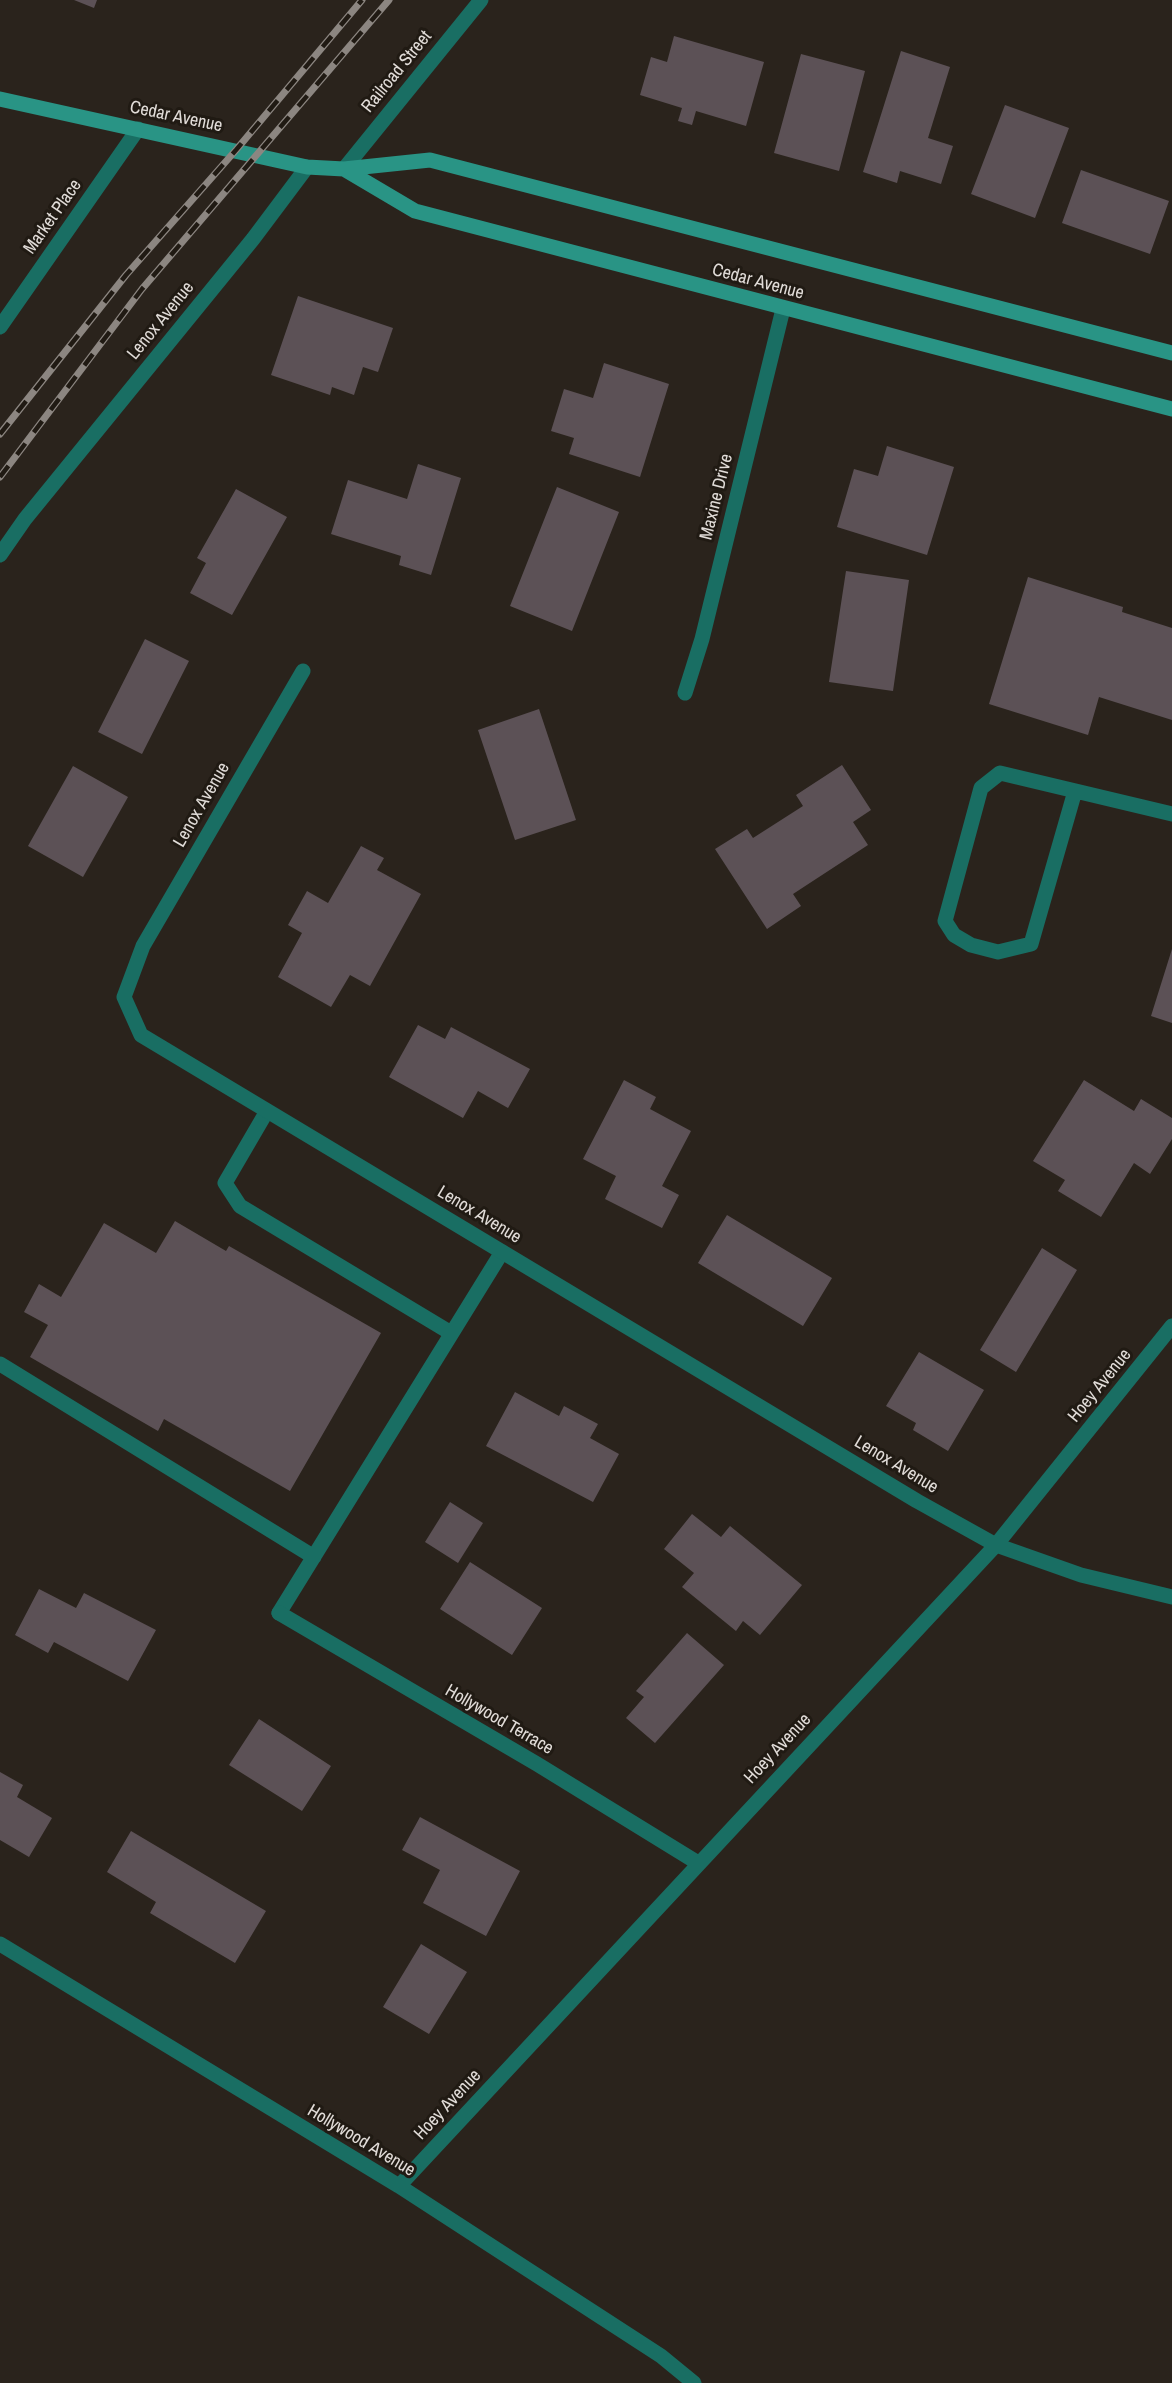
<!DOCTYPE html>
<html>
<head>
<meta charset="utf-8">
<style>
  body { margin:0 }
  canvas { display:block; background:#2a231c }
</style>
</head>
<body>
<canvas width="1172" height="2383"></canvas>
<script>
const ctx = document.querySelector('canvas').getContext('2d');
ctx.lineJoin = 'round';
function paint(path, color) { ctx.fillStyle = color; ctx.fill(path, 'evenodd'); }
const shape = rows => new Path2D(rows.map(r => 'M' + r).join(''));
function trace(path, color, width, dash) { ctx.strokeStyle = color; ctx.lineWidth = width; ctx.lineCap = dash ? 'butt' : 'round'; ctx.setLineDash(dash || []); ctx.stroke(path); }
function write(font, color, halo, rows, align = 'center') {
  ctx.font = font + ' "Archivo Narrow",sans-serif'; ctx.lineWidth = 6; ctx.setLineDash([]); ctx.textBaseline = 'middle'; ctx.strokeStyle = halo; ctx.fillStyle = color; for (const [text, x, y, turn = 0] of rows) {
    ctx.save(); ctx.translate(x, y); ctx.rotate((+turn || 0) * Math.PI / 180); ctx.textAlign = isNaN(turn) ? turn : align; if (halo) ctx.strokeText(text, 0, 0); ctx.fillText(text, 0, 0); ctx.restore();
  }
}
const building = shape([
  [74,0,97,0,94,8],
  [674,36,764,62,746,126,696,111,692,125,678,121,682,108,640,95,651,57,667,62],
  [901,51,950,67,928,138,953,146,941,184,900,171,897,183,863,172],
  [801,54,865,71,839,171,774,153],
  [1005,105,1069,128,1035,218,971,194],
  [1081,170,1169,201,1150,254,1062,223],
  [298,296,393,328,378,372,363,367,354,395,332,387,330,395,271,375],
  [604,363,669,384,640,477,569,454,574,438,551,431,564,389,593,398],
  [887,446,954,467,927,555,837,527,854,469,878,476],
  [418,464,461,478,431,575,399,565,401,556,331,534,348,480,407,499],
  [557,487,619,512,572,631,510,606],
  [236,489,287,517,232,615,190,593,206,563,197,558],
  [846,571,909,580,893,691,829,682],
  [1028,577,1123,607,1122,612,1172,628,1172,720,1099,697,1088,735,989,704],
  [145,639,189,661,142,754,98,732],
  [539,709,576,820,515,840,478,730],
  [842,765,871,810,853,822,868,845,793,894,801,906,767,929,715,849,747,829,753,838,803,806,796,795],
  [73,766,128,797,83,877,28,846],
  [361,846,384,858,377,870,421,894,370,986,350,975,331,1007,278,977,302,933,288,925,307,891,328,903],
  [1172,949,1172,1023,1151,1016],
  [418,1025,445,1039,451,1027,530,1069,508,1108,478,1091,463,1118,389,1077],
  [624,1080,656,1097,650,1109,691,1131,662,1186,679,1195,662,1228,605,1199,616,1176,583,1159],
  [1084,1080,1134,1111,1141,1099,1172,1118,1172,1139,1150,1174,1134,1163,1101,1217,1058,1191,1065,1180,1033,1161],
  [727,1215,832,1278,803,1326,698,1263],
  [175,1221,226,1251,229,1246,381,1333,290,1491,164,1419,158,1431,30,1357,48,1325,24,1312,39,1284,61,1297,104,1223,156,1253],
  [1042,1248,1077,1270,1016,1372,980,1350],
  [919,1352,984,1390,948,1451,913,1430,916,1423,886,1406],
  [515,1392,559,1416,564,1406,598,1424,590,1438,619,1454,593,1502,486,1446],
  [450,1502,483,1523,458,1563,425,1542],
  [692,1514,721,1537,730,1526,802,1585,760,1635,743,1621,736,1631,682,1587,694,1573,664,1549],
  [470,1562,542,1608,512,1655,440,1609],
  [39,1589,76,1608,84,1593,156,1630,128,1681,54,1642,48,1653,15,1635],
  [687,1633,724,1665,655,1743,626,1718,644,1697,636,1691],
  [259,1719,331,1766,302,1811,229,1765],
  [0,1772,23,1785,17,1797,52,1818,29,1857,0,1840],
  [420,1817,520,1871,486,1936,423,1903,440,1870,402,1850],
  [131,1831,266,1911,235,1963,150,1913,156,1902,107,1872],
  [421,1944,467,1972,429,2034,383,2007]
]);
const lane = shape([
  [1075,791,1031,944,998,952,971,945,954,935,945,921,981,788,1000,773,1172,814],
  [267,1111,225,1183,240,1206,451,1333],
  [0,1364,314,1557],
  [279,1613,502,1252]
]);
const street = shape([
  [344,169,481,0],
  [0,327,138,129],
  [0,555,25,519,253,239,307,167],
  [303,671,143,946,124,997,141,1035,917,1501,996,1545,1081,1575,1172,1597],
  [685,693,702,639,783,309],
  [279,1613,537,1764,698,1863],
  [0,1944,399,2186,661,2356,694,2383],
  [399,2186,996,1545,1172,1326]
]);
const secondary = shape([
  [0,99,307,167,344,169,430,160,1172,353],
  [344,169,415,211,1172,409]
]);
const rail = shape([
  [0,434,126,275,236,150,362,0],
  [0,477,142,289,389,0]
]);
const streetNames = [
  ["Railroad Street",397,72,-51],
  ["Cedar Avenue",176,117,12],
  ["Market Place",53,217,-55],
  ["Cedar Avenue",758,282,15],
  ["Lenox Avenue",161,321,-51],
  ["Maxine Drive",717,497,-76],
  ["Lenox Avenue",202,805,-60],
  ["Lenox Avenue",479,1215,31],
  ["Hoey Avenue",1100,1386,-51],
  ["Lenox Avenue",896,1465,31],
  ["Hollywood Terrace",499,1720,30],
  ["Hoey Avenue",778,1749,-47],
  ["Hoey Avenue",448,2105,-47],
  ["Hollywood Avenue",361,2141,31]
];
paint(building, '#5c5156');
trace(lane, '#196e63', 15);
trace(street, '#196e63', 15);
trace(secondary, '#299485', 15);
trace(rail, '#8c8681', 7);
trace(rail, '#201a13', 4.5, [14]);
write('18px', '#e1dcd8', '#201a13', streetNames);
</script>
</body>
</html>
